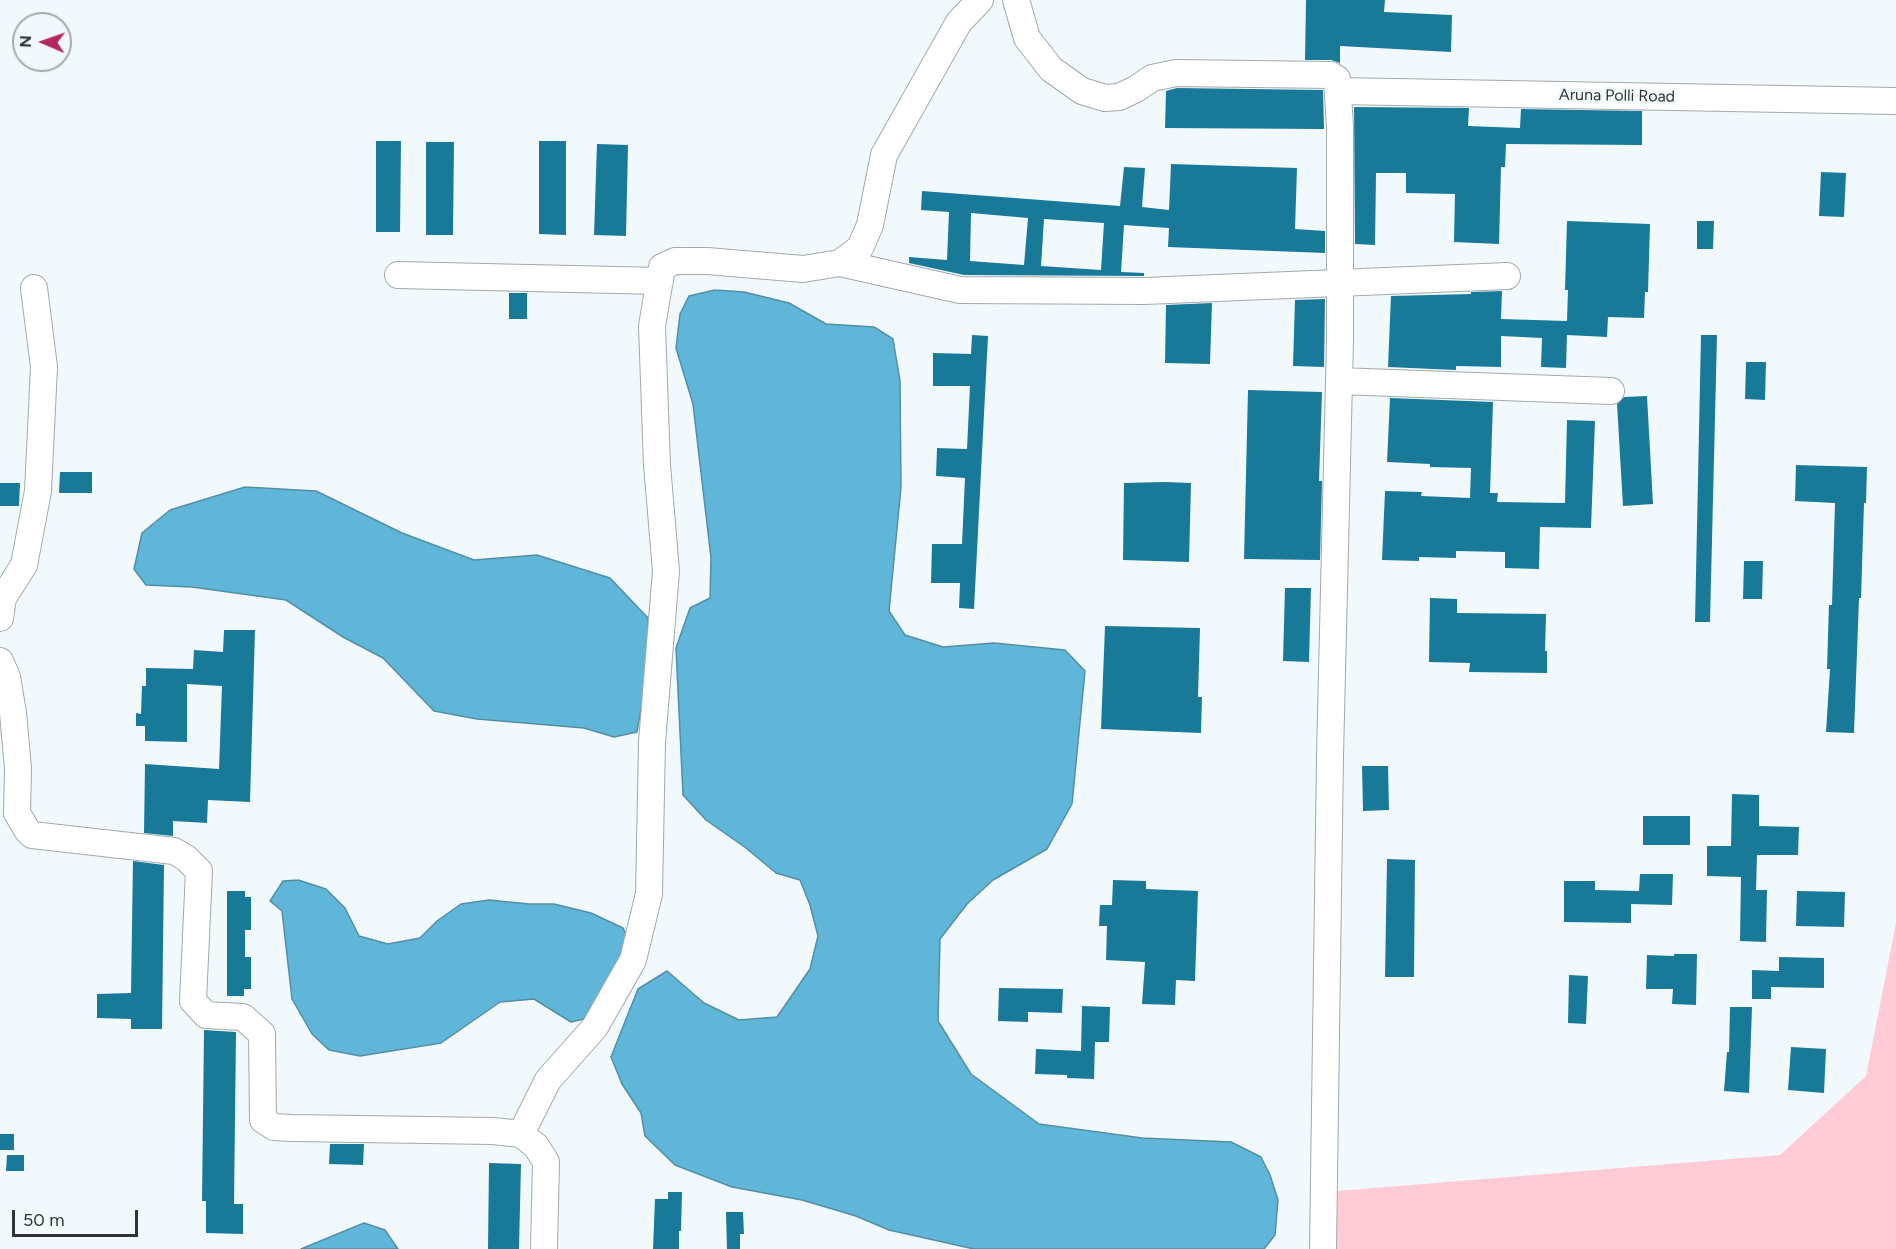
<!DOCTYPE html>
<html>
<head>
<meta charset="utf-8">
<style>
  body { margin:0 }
  #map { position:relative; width:1896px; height:1249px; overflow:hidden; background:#f2f9fc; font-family:Figtree,sans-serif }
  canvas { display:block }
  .north { position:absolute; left:12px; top:12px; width:60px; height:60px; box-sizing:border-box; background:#f2f9fc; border:2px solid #a5aaac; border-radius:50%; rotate:272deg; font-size:16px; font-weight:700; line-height:24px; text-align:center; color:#313335 }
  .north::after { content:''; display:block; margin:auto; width:21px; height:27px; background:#b3265e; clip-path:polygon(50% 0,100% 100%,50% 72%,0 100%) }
  .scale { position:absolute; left:12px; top:1210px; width:126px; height:27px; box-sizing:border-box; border:3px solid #313335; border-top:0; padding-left:8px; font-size:18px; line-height:21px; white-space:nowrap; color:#313335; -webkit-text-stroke:4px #f2f9fc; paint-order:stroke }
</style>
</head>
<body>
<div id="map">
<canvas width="1896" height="1249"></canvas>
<div class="north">N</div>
<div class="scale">50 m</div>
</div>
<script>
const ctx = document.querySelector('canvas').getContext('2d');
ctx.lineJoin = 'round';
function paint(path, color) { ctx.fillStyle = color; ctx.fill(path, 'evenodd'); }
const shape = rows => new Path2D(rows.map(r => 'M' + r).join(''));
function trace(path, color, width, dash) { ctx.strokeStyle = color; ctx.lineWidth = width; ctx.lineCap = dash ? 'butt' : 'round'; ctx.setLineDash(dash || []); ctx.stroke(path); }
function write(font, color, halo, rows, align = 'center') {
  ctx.font = font + ' Figtree,sans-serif'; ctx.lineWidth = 6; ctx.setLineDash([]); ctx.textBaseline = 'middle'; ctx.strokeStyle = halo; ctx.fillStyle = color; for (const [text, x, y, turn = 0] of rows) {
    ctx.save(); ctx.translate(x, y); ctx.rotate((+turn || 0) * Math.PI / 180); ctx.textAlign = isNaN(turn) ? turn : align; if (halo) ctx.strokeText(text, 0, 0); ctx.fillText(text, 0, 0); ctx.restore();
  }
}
const green = shape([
  [1896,923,1896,1249,1323,1249,1324,1192,1780,1155,1866,1076]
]);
const water = shape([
  [715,290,744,292,789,303,826,324,874,327,893,339,900,381,901,487,889,611,905,635,943,647,994,643,1065,650,1085,671,1072,804,1047,849,993,880,967,904,940,939,938,1021,971,1074,1039,1124,1142,1138,1231,1142,1261,1157,1270,1175,1278,1200,1275,1235,1264,1249,974,1249,889,1230,856,1216,802,1200,732,1187,675,1165,645,1136,641,1113,622,1084,611,1057,638,989,667,971,704,1003,739,1020,777,1017,810,969,818,936,810,905,800,880,776,873,746,848,706,820,683,795,676,648,690,608,710,598,711,558,693,404,676,348,680,314,689,296,715,290],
  [245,487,316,491,402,533,474,560,537,555,610,578,648,618,648,669,637,732,614,737,584,728,477,719,434,711,383,658,343,637,286,600,192,587,146,585,134,569,142,533,170,510,245,487],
  [298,880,326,889,345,908,359,936,388,944,420,938,437,921,461,904,489,900,529,904,554,904,591,913,623,928,628,938,628,950,584,1019,571,1022,534,999,500,1002,441,1043,360,1056,329,1050,312,1034,292,999,282,911,270,901,283,881,298,880],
  [364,1223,385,1230,398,1249,301,1249,364,1223]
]);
const building = shape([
  [1306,0,1385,0,1384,12,1452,15,1451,52,1340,46,1340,63,1331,60,1305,60],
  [1177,88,1323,90,1324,129,1165,128,1166,91],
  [1354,107,1469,108,1468,126,1520,128,1521,109,1642,111,1642,145,1506,144,1505,167,1501,167,1499,244,1454,242,1455,194,1406,193,1406,173,1376,173,1375,245,1355,244],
  [376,141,401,141,400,232,376,232],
  [539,141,566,141,566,235,539,234],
  [426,142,454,142,453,235,426,235],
  [597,144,628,145,626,236,594,235],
  [1171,164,1297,168,1295,229,1325,231,1325,253,1168,247,1169,228,1124,225,1121,272,1144,273,1144,276,964,275,909,263,909,257,947,260,949,212,921,210,922,191,1120,206,1124,167,1145,168,1142,207,1169,210],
  [971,213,1028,218,1024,265,970,261],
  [1044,219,1104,223,1101,270,1041,266],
  [1821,172,1846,173,1844,217,1819,216],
  [1567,221,1650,224,1648,292,1645,292,1644,318,1608,317,1607,337,1567,335,1566,368,1541,367,1542,338,1501,336,1501,367,1456,366,1456,370,1388,367,1391,296,1471,294,1471,292,1502,291,1501,319,1567,321,1568,290,1565,290],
  [1697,221,1714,221,1713,249,1697,249],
  [509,293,527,293,527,319,509,319],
  [1325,299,1324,367,1293,366,1295,300],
  [1212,303,1210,364,1165,363,1166,305],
  [972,335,988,336,974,609,959,608,960,583,931,583,932,544,962,544,965,478,936,476,937,448,967,449,970,386,933,386,933,353,971,354],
  [1701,335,1717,335,1710,622,1695,622],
  [1746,362,1766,362,1765,400,1745,399],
  [1248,390,1322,392,1319,481,1322,481,1320,560,1244,559],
  [1647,396,1653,504,1623,506,1617,404,1624,397],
  [1390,398,1493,402,1490,493,1498,493,1497,502,1565,503,1567,420,1595,421,1591,528,1540,527,1539,569,1505,568,1505,552,1456,551,1456,558,1419,557,1419,561,1382,560,1385,491,1422,492,1421,496,1470,498,1471,468,1430,467,1430,464,1387,462],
  [1796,465,1867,467,1866,503,1864,503,1861,598,1859,598,1854,733,1826,732,1830,669,1827,669,1829,605,1832,605,1835,503,1795,501],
  [60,472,92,472,92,493,59,493],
  [1165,482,1191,483,1189,562,1123,560,1124,483],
  [0,483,20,483,19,506,0,506],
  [1744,561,1763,561,1762,599,1743,599],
  [1285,588,1311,588,1309,662,1283,661],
  [1430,598,1457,599,1457,613,1546,614,1545,651,1547,651,1547,673,1469,672,1470,663,1429,662],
  [1105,626,1200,628,1198,697,1202,697,1201,733,1101,729],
  [224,630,255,630,250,802,208,800,207,823,173,821,173,836,144,833,145,764,219,769,222,686,187,684,187,742,145,741,145,726,136,726,136,713,141,714,142,686,146,686,146,668,193,669,194,650,223,652],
  [1362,766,1388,766,1389,810,1363,811],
  [1732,794,1759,795,1759,826,1799,827,1798,855,1757,855,1756,890,1767,890,1766,942,1740,941,1741,877,1707,876,1707,846,1731,846],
  [1643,816,1690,816,1690,845,1643,845],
  [1387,859,1415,860,1414,977,1385,977],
  [133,861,164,865,162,1029,131,1029,131,1019,97,1018,97,994,131,993],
  [1640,874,1673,874,1672,905,1631,904,1631,923,1564,922,1564,881,1595,881,1595,890,1639,891],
  [1113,880,1146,881,1146,889,1198,891,1195,981,1176,980,1175,1005,1142,1004,1145,962,1106,960,1107,926,1099,926,1100,905,1112,905],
  [227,891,245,891,245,897,251,897,251,930,245,930,245,957,251,957,251,989,244,989,244,996,227,996],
  [1797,891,1845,892,1844,927,1796,926],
  [1674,954,1697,954,1696,1005,1672,1004,1673,989,1646,989,1647,955,1674,956],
  [1779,957,1824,958,1824,988,1771,987,1771,999,1752,999,1752,970,1779,971],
  [1569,975,1588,976,1586,1024,1568,1023],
  [999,988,1063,989,1062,1013,1028,1012,1028,1022,998,1021],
  [1082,1006,1110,1007,1109,1042,1095,1042,1094,1079,1067,1078,1067,1075,1035,1074,1036,1049,1081,1051],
  [1730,1007,1752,1007,1749,1093,1724,1091,1727,1052,1729,1052],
  [204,1030,236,1032,234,1204,243,1204,243,1234,206,1233,206,1201,202,1201],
  [1791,1047,1826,1049,1824,1093,1788,1090],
  [0,1134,14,1134,14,1150,0,1150],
  [330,1144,364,1144,363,1165,329,1164],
  [7,1155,24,1155,24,1171,6,1171],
  [489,1163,521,1164,519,1249,488,1249],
  [668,1192,682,1192,681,1231,679,1231,679,1249,653,1249,655,1199,668,1199],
  [726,1212,743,1212,744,1234,740,1234,740,1249,727,1249]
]);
const minor = shape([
  [1016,0,1027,38,1051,69,1082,91,1105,98,1119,97,1136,89,1152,78,1176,73,1331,75,1337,79,1340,127,1340,339,1330,756,1323,1249],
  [1339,91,1896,101],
  [840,263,960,290,1144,291,1507,276],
  [398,275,660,281],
  [1339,381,1611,391],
  [0,618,3,598,24,565,38,491,44,367,34,288],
  [0,661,7,677,13,713,18,768,17,813,27,830,32,835,174,851,186,858,199,871,193,1001,206,1015,243,1017,262,1034,263,1120,274,1127,291,1128,493,1131,521,1134,536,1146,546,1162,544,1249],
  [521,1134,548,1080,595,1027,633,960,649,894,652,742,666,571,657,465,652,326,662,267,675,261,707,261,803,269,840,263,860,248,870,225,884,155,959,22,980,0]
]);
const streetNames = [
  ["Aruna Polli Road",1617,96,1]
];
paint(green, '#ffcbd7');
paint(water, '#60b6d8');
trace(water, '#528fa7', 1.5);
paint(building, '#187999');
trace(minor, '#a3a9ac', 28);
trace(minor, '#fff', 26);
write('16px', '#313335', '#f2f9fc', streetNames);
</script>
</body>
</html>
